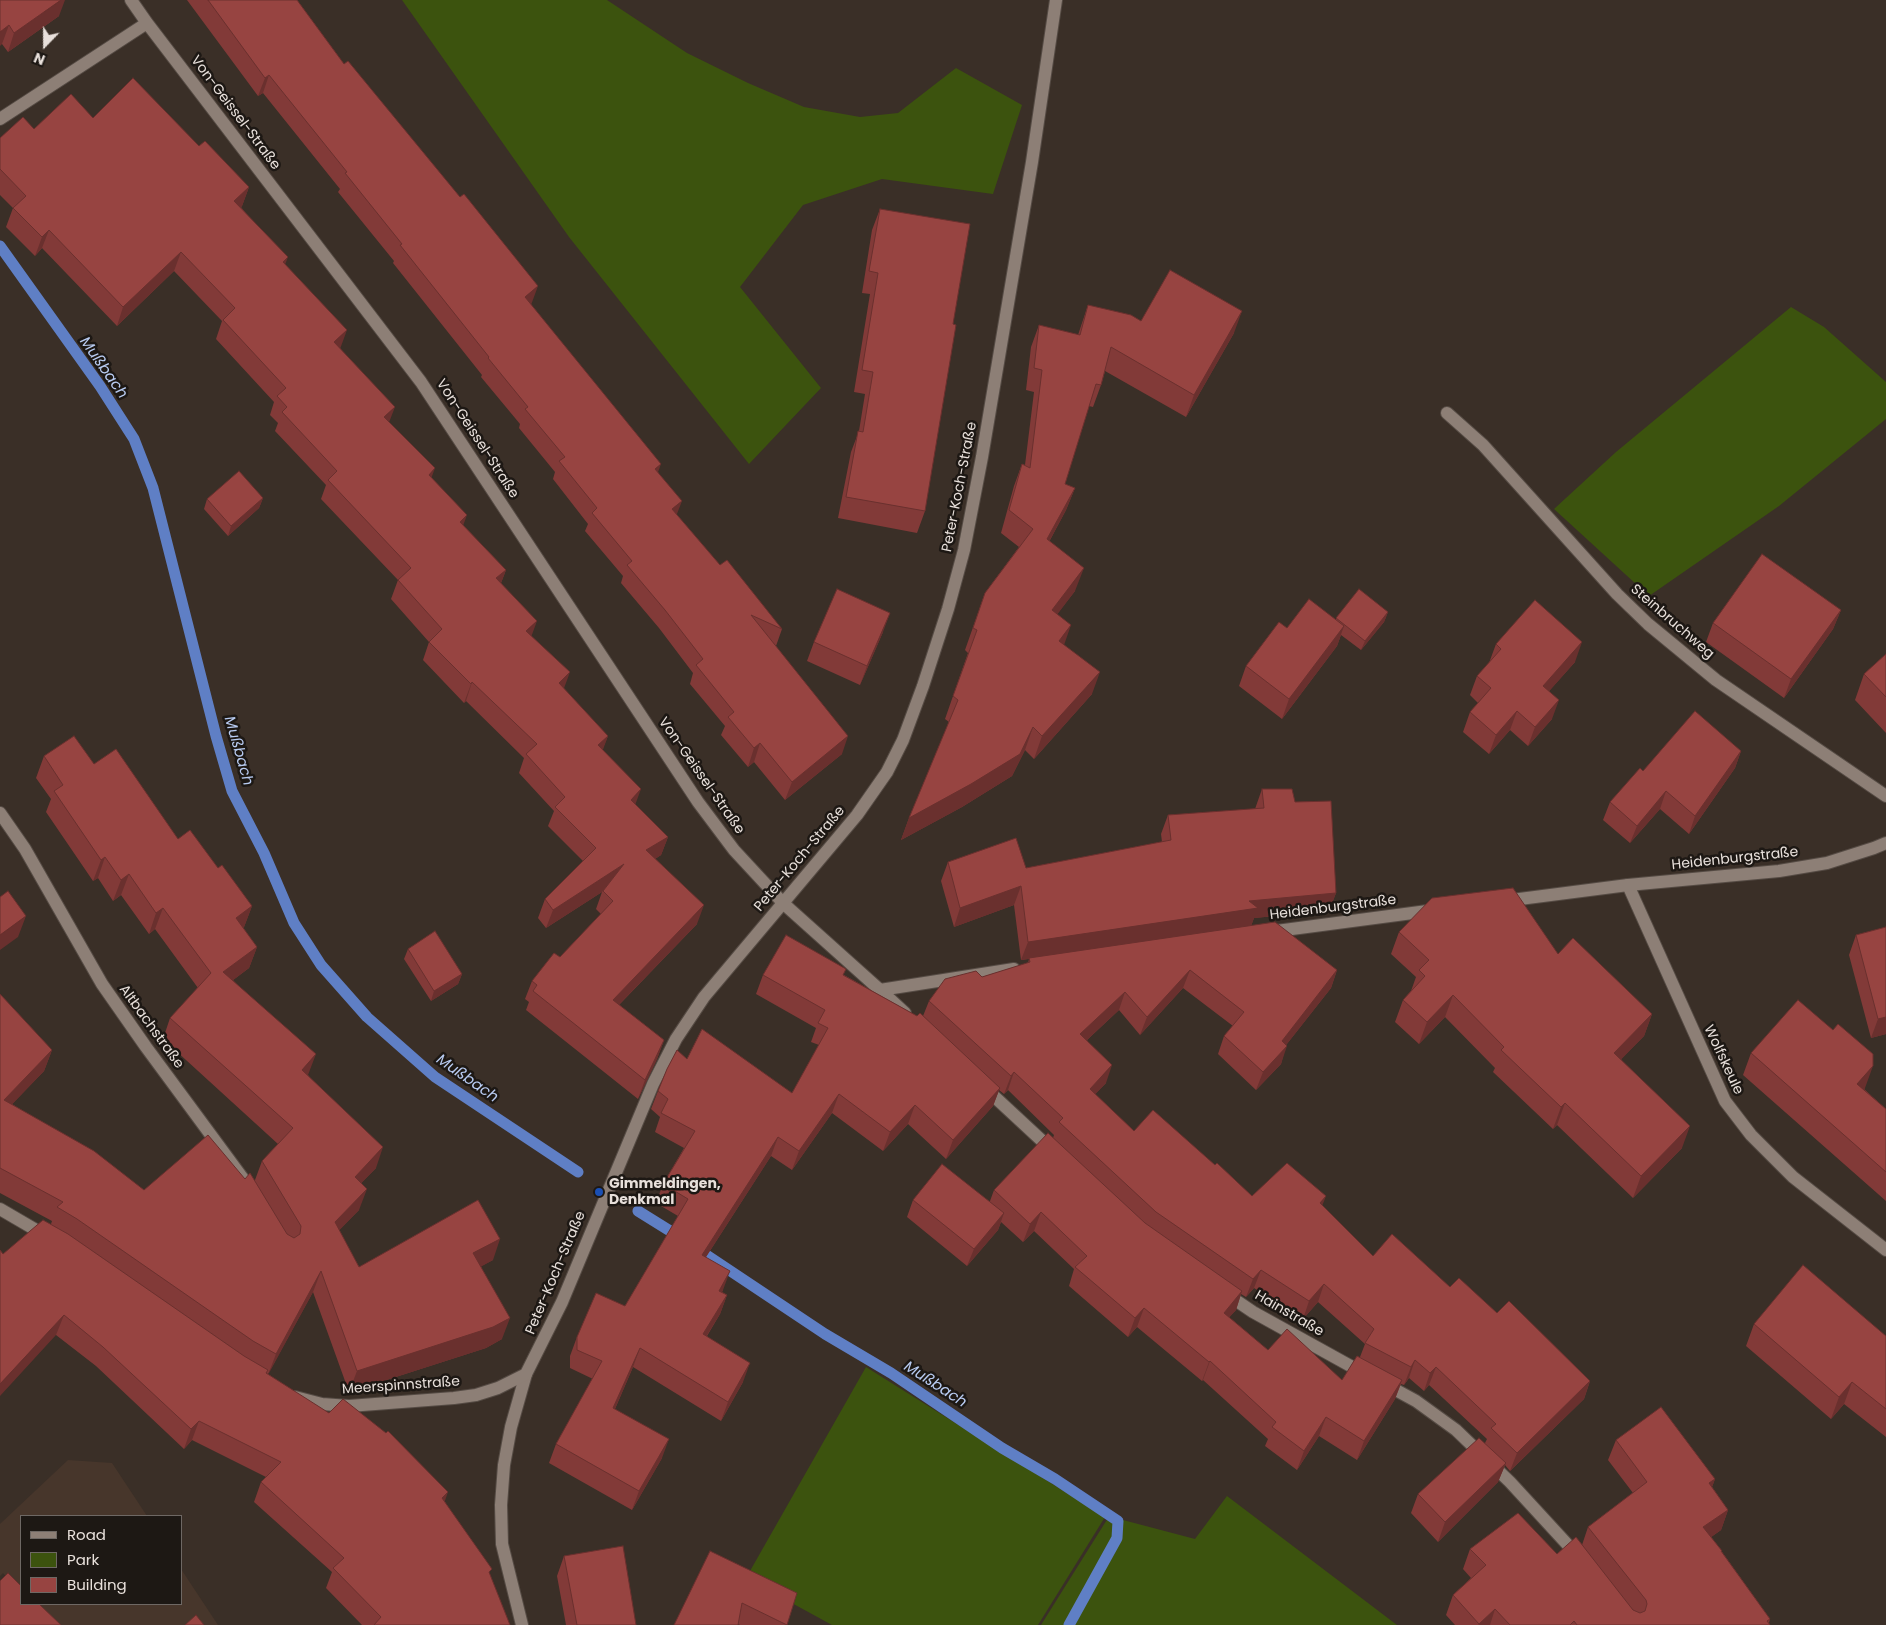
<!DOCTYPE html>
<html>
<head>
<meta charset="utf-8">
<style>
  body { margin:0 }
  #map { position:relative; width:1886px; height:1625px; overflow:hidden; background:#3a2f27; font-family:Poppins,sans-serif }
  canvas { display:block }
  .legend { position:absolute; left:20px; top:1515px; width:162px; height:90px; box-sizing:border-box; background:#1d1814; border:1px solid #6e6864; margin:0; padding:6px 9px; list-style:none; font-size:15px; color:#e8e0db }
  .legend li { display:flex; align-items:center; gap:10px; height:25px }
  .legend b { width:25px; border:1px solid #6e6864 }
  .north { position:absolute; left:20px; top:20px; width:50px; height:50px; -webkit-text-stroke:4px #1d1814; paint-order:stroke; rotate:202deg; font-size:14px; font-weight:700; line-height:20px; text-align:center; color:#e8e0db }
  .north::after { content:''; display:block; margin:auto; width:18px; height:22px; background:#e8e0db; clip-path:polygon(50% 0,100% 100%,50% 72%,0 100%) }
</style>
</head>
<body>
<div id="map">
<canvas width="1886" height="1625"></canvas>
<ul class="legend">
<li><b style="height:6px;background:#8d7f76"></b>Road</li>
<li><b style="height:14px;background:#3c530e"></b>Park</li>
<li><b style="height:14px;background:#974441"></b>Building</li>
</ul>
<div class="north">N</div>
</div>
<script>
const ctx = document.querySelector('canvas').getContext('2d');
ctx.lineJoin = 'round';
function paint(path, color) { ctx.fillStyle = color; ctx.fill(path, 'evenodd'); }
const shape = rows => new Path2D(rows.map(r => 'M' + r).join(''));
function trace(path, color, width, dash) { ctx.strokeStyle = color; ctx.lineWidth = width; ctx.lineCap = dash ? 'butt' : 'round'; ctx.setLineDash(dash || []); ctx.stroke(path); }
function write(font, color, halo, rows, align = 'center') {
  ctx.font = font + ' Poppins,sans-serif'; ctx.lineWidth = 5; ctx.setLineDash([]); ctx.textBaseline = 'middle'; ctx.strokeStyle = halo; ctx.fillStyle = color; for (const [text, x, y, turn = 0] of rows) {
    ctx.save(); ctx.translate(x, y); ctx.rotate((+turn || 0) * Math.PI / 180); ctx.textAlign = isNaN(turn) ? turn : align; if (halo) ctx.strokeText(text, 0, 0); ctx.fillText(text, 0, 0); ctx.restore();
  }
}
const built = shape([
  [68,1460,112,1463,147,1516,21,1516,21,1594,3,1573,0,1576,0,1524],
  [181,1569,218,1625,49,1625,30,1604,181,1604]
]);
const green = shape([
  [402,0,607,0,687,53,748,83,804,107,860,117,898,113,956,68,1022,105,993,194,882,179,803,205,740,287,821,388,749,464,569,237],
  [1791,307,1824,327,1886,382,1886,419,1779,506,1649,596,1554,509,1616,452],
  [866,1367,1105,1517,1038,1625,832,1625,746,1578],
  [1227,1496,1397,1625,1041,1625,1108,1518,1123,1520,1195,1539]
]);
const stream = shape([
  [0,246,100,386,134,439,153,488,216,736,232,791,264,853,294,923,321,965,367,1017,435,1077,578,1172],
  [638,1211,683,1239],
  [696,1248,825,1334,891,1373,1002,1448,1055,1479,1118,1521,1117,1538,1069,1625]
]);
const street = shape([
  [131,0,147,23,421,382,698,802,734,850,784,904],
  [0,119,147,23],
  [1447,413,1483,445,1617,594,1648,624,1716,680,1886,796],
  [0,813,25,849,102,984,146,1047,247,1184],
  [1628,885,1725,1101,1751,1135,1793,1177,1886,1250],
  [880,990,905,1013],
  [984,1087,1053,1151],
  [1225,1293,1253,1312,1365,1374],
  [1383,1383,1416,1401,1456,1430,1510,1482,1578,1556],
  [522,1625,502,1544,501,1505,504,1465,511,1427,526,1374]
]);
const secondary = shape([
  [1504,901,1628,885,1779,871,1827,863,1874,848,1886,843],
  [784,904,880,990,1014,969],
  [1269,932,1435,910],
  [0,1209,48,1237],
  [295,1397,322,1404,349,1406,454,1398,476,1395,498,1388,526,1374,562,1302,653,1084,676,1039,704,997,857,815,887,772,903,740,923,686,948,609,964,550,982,457,1032,162,1056,0]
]);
const wall = shape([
  [0,0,59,16,8,52,2,44],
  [187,0,297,0,344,64,531,305,658,472,677,515,720,565,782,629,776,646,842,754,785,800,754,762,748,767,721,735,725,726,690,684,693,673,659,628,621,583,623,576,585,531,588,524,553,479,555,472,519,428,520,424,481,377,482,375,393,263,394,261,338,192,340,189,263,93,258,96],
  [93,118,199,146,249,187,242,206,241,207,285,265,389,422,432,478,463,525,506,570,501,583,531,636,563,689,608,736,602,750,636,805,668,837,661,855,655,859,697,924,619,1005,664,1040,657,1059,638,1099,526,1010,529,1002,525,999,532,981,560,957,601,914,596,909,602,892,546,928,538,918,545,899,583,861,548,826,554,811,519,773,524,758,466,701,464,703,423,660,429,642,391,599,398,580,321,499,326,485,275,431,278,423,270,415,274,402,216,339,222,321,174,271,117,326,42,248,35,256,6,227,13,208,0,195,0,138,34,129],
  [880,209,953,324,925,511,917,533,838,518,851,452,859,431,865,394,854,392,870,294,862,293,872,230],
  [1088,305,1141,321,1234,333,1186,417,1105,371,1101,385,1093,407,1089,406,1065,484,1075,488,1066,510,1049,542,1075,591,1057,614,1064,645,1092,694,1034,759,1025,750,1012,776,962,807,901,840,909,818,949,722,945,719,968,653,965,650,985,593,1019,547,1001,533,1014,486,1022,464,1025,465,1034,392,1026,390,1031,347,1039,325,1078,335],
  [263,498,259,508,228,536,204,509,207,499],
  [1841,610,1833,629,1784,698,1706,642,1713,623],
  [1388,612,1384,622,1361,650,1341,635,1337,646,1282,719,1239,686,1246,666,1287,628,1336,620,1336,618],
  [883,632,860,685,807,661,814,642],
  [1496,644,1575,662,1549,691,1552,719,1528,746,1510,730,1489,754,1463,732,1470,712,1478,703,1470,695,1477,676,1489,663],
  [1886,654,1886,733,1855,700,1864,674],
  [1741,751,1735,768,1689,834,1660,809,1630,843,1603,820,1610,802,1643,771],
  [44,756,94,764,178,839,218,868,252,906,244,927,243,928,257,947,249,968,233,980,308,1075,376,1168,361,1183,359,1210,339,1230,359,1267,493,1260,481,1266,502,1339,486,1348,349,1392,313,1292,268,1374,445,1502,490,1575,510,1625,362,1625,326,1588,332,1572,254,1502,261,1482,266,1477,192,1440,184,1449,96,1366,56,1335,3,1254,51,1224,52,1221,0,1193,0,994,52,1050,44,1071,12,1104,144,1190,245,1179,255,1180,262,1161,278,1144,163,1039,170,1018,198,988,155,929,149,934,121,895,113,901,98,878,93,881,46,812,51,799,36,778],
  [1262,789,1295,802,1336,893,1329,911,1254,918,1251,926,1337,970,1331,988,1286,1045,1281,1064,1256,1090,1218,1054,1224,1036,1233,1026,1183,988,1140,1035,1119,1010,1087,1040,1106,1083,1095,1094,1134,1131,1215,1165,1252,1196,1322,1206,1373,1256,1450,1287,1497,1313,1590,1381,1584,1399,1510,1471,1505,1465,1498,1482,1438,1542,1411,1513,1418,1494,1485,1443,1487,1439,1429,1385,1424,1391,1409,1378,1404,1385,1401,1384,1395,1399,1357,1460,1319,1436,1297,1470,1265,1446,1268,1439,1203,1380,1202,1381,1137,1327,1128,1337,1069,1286,1074,1269,1034,1231,1023,1242,1001,1222,998,1230,967,1266,907,1217,913,1200,990,1201,994,1190,1053,1138,1054,1135,1008,1090,1004,1094,999,1090,993,1106,946,1159,908,1124,883,1151,832,1113,792,1170,771,1156,706,1257,723,1290,722,1292,727,1295,720,1314,707,1336,743,1382,721,1421,633,1367,615,1409,662,1458,632,1510,549,1463,556,1444,593,1379,570,1368,570,1356,577,1337,625,1306,678,1216,656,1203,663,1184,684,1148,655,1132,660,1117,651,1109,658,1091,687,1059,792,1093,819,1045,811,1042,816,1028,756,994,763,975,844,975,917,1016,923,1016,929,1001,982,977,1028,963,1029,959,1021,960,1014,905,954,927,941,881,948,862,1026,868,1162,842,1161,834,1168,815,1255,809],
  [1254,1288,1303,1319,1318,1302,1365,1344,1360,1357,1342,1380,1268,1350,1229,1317,1236,1310,1241,1294,1246,1297],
  [1886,927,1886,1034,1871,1038,1849,955,1856,935],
  [1399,932,1558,954,1652,1014,1644,1036,1621,1059,1682,1148,1633,1198,1557,1125,1553,1129,1493,1072,1495,1068,1445,1017,1419,1044,1395,1022,1403,1000,1411,991,1416,977,1391,954],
  [408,949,462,974,458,984,431,1001,404,959],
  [1751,1053,1865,1088,1864,1089,1886,1109,1886,1201,1743,1075],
  [1754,1324,1886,1336,1886,1437,1844,1404,1831,1419,1746,1346],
  [1616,1440,1715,1479,1712,1487,1728,1510,1721,1530,1711,1537,1722,1551,1722,1552,1770,1619,1769,1623,1770,1625,1455,1625,1446,1615,1453,1595,1471,1578,1463,1569,1470,1549,1557,1554,1582,1545,1588,1527,1633,1493,1608,1460],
  [710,1551,787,1625,740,1625,738,1624],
  [564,1556,636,1625,566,1625,557,1576]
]);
const shadedWall = shape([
  [61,0,65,0,59,16,8,52,14,33],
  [9,25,2,44,0,46,0,32],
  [269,75,263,93,258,96,265,78],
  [249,187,242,206,227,219,234,201],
  [49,230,42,248,35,256,42,237],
  [181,252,174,271,117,326,123,307],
  [288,257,281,275,283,262],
  [538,286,531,305,525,297],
  [1242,311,1234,333,1186,417,1194,395],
  [347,330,340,349,334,342],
  [395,407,388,425,384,417],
  [661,464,654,483,655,469],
  [435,468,428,487,429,475],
  [1075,488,1066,510,1038,562,1047,539],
  [263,498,259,508,228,536,231,526],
  [682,501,675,519,672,509],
  [467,515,460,534,460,522],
  [1084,568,1075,591,1044,632,1052,610],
  [506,570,499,588,496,578],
  [1841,610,1833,629,1784,698,1791,679],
  [1388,612,1384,622,1361,650,1365,641],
  [890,613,883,632,860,685,867,666],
  [537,621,530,640,526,631],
  [1071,625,1063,648,1059,641],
  [1344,626,1337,646,1282,719,1289,699],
  [1582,642,1575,662,1536,706,1543,686],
  [570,672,563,691,559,683],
  [1100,672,1092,694,1034,759,1042,736],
  [472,682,466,701,464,703,471,684],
  [1559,700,1552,719,1528,746,1535,727],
  [1517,711,1510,730,1489,754,1496,735],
  [1033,727,1025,750,1012,776,962,807,901,840,909,818],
  [608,736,601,755,598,745],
  [848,736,842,754,785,800,792,782],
  [760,743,754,762,748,767,754,748],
  [1741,751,1735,768,1689,834,1695,816],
  [641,789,634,808,631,800],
  [1666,791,1660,809,1630,843,1637,826],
  [668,837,661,855,639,869,646,850],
  [105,857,98,878,93,881,101,860],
  [624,864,602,892,546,928,553,910],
  [129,874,121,895,113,901,121,880],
  [1021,886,1014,905,954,927,960,908],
  [1336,893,1329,911,1254,918,1251,926,1021,960,1028,942,1249,901],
  [704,905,697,924,606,1018,613,1000],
  [252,906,244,927,228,939,236,918],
  [163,908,155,929,149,934,156,913],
  [26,916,18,937,0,950,0,935],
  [257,947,249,968,216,993,223,972],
  [1190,970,1183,988,1140,1035,1147,1017],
  [1337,970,1331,988,1276,1058,1287,1046,1281,1064,1256,1090,1263,1072,1282,1041],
  [462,974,458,984,431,1001,434,991],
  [1125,992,1119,1010,1074,1052,1080,1034],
  [1453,995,1445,1017,1419,1044,1427,1022],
  [1652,1014,1644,1036,1606,1075,1614,1053],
  [1886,1017,1886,1034,1871,1038,1878,1019],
  [664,1040,657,1059,638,1099,645,1080],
  [52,1050,44,1071,0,1117,4,1100],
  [316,1054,308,1075,302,1070],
  [1112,1065,1106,1083,1083,1107,1090,1089],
  [1873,1066,1865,1088,1849,1106,1857,1084],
  [1014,1072,1008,1090,1004,1094,1011,1076],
  [1000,1088,993,1106,946,1159,953,1140],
  [839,1094,832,1113,792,1170,799,1151],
  [1565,1103,1557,1125,1553,1129,1561,1107],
  [915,1105,908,1124,883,1151,890,1132],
  [1690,1126,1682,1148,1633,1198,1641,1176],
  [778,1137,771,1156,695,1274,702,1255],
  [383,1147,376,1168,347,1198,355,1177],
  [367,1189,359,1210,327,1243,335,1222],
  [1326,1196,1319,1214,1320,1203],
  [1041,1212,1034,1231,1023,1242,1030,1224],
  [1004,1213,998,1230,967,1266,974,1249],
  [500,1239,493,1260,466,1275,473,1253],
  [1261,1270,1254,1288,1246,1297,1253,1279],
  [321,1271,313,1292,268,1375,276,1354],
  [730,1271,723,1290,712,1309,719,1291],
  [1324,1284,1318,1302,1303,1319,1309,1301],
  [1242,1291,1236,1310,1217,1331,1224,1313],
  [727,1295,720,1314,696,1353,703,1334],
  [1144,1308,1137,1327,1128,1337,1135,1318],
  [64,1315,56,1335,0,1396,0,1384],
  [510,1318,502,1339,486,1348,349,1392,357,1371],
  [640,1348,633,1367,607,1427,613,1408],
  [1415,1360,1409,1378,1404,1385,1411,1367],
  [1210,1361,1203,1380,1202,1381,1209,1362],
  [750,1363,743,1382,721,1421,728,1402],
  [1436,1367,1429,1385,1424,1391,1430,1373],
  [1402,1380,1395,1399,1357,1460,1364,1441],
  [1590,1381,1584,1399,1510,1471,1517,1453],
  [1852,1382,1844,1404,1831,1419,1839,1397],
  [1326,1417,1319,1436,1297,1470,1304,1451],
  [199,1421,192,1440,184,1449,191,1429],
  [669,1439,662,1458,632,1510,639,1491],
  [1506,1463,1498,1482,1438,1542,1445,1522],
  [1715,1479,1707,1500,1709,1483],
  [448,1492,441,1512,442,1498],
  [1728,1510,1721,1530,1696,1548,1703,1527],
  [1495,1609,1490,1625,1478,1625,1479,1624]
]);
const building = shape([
  [0,0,61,0,14,33,9,25,0,32,0,0],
  [208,0,297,0,344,64,348,61,460,197,464,194,538,286,525,297,661,464,655,469,682,501,672,509,720,565,727,560,782,629,751,615,848,736,792,782,760,743,754,748,728,717,734,712,696,665,703,659,665,610,627,565,632,561,592,513,597,508,559,461,565,457,525,409,528,407,488,358,489,357,400,245,402,244,345,173,347,172,269,75,265,78,208,0],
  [133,78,199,146,205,141,249,187,234,201,288,257,283,262,347,330,334,342,395,407,384,417,435,468,429,475,467,515,460,522,506,570,496,578,537,621,526,631,570,672,559,683,608,736,598,745,641,789,631,800,668,837,646,850,704,905,613,1000,664,1040,645,1080,533,991,537,985,532,981,554,953,560,957,613,901,603,891,624,864,553,910,545,899,596,848,555,807,565,797,526,754,537,744,472,682,471,684,429,642,442,629,398,580,411,568,328,480,337,471,282,412,287,407,277,396,286,388,223,320,235,308,181,252,123,307,49,230,42,237,13,208,26,196,0,169,0,138,23,117,34,129,71,94,93,118,133,78],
  [880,209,970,224,953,324,956,325,925,511,846,497,858,431,863,432,873,372,862,370,878,273,869,271,880,209],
  [1170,270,1242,311,1194,395,1111,347,1101,385,1096,384,1065,484,1075,488,1047,539,1084,568,1052,610,1071,625,1059,641,1100,672,1042,736,1033,727,1020,754,971,784,909,818,958,700,953,696,977,630,973,628,985,593,1033,529,1009,510,1022,464,1030,468,1042,370,1034,368,1039,325,1080,335,1088,305,1131,315,1141,321,1170,270],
  [239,471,263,498,231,526,207,499,239,471],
  [1762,554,1841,610,1791,679,1713,623,1762,554],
  [837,589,890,613,867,666,814,642,837,589],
  [1359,589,1388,612,1365,641,1336,618,1359,589],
  [1309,599,1344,626,1289,699,1246,666,1279,622,1287,628,1309,599],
  [1535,600,1582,642,1543,686,1559,700,1535,727,1517,711,1496,735,1470,712,1491,688,1477,676,1501,649,1496,644,1535,600],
  [1886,654,1886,697,1864,674,1886,654],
  [1695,711,1741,751,1695,816,1666,791,1637,826,1610,802,1640,768,1643,771,1695,711],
  [74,736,94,764,116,749,178,839,190,830,218,868,222,865,252,906,236,918,257,947,223,972,316,1054,302,1070,383,1147,355,1177,367,1189,335,1222,359,1267,478,1200,500,1239,473,1253,510,1318,493,1327,357,1371,321,1271,276,1354,253,1341,77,1219,57,1207,63,1202,0,1168,0,994,52,1050,4,1100,94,1151,144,1190,208,1135,245,1179,250,1173,287,1234,294,1238,300,1234,301,1226,262,1161,293,1128,170,1018,211,973,163,908,156,913,129,874,121,880,105,857,101,860,54,791,63,785,44,756,74,736],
  [1262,789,1292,789,1295,802,1331,801,1336,893,1249,901,1258,908,1028,942,1021,886,960,908,948,862,1016,838,1026,868,1171,840,1168,815,1264,808,1262,789],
  [1513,888,1558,954,1573,938,1652,1014,1614,1053,1690,1126,1641,1176,1565,1103,1561,1107,1501,1050,1504,1047,1453,995,1427,1022,1403,1000,1425,976,1419,970,1429,960,1399,932,1432,898,1513,888],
  [8,891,26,916,0,935,0,897,8,891],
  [1275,922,1337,970,1282,1041,1287,1046,1263,1072,1224,1036,1244,1012,1190,970,1147,1017,1125,992,1080,1034,1112,1065,1090,1089,1134,1131,1153,1110,1215,1165,1217,1163,1252,1196,1287,1163,1326,1196,1320,1203,1373,1256,1392,1234,1450,1287,1459,1278,1497,1313,1509,1301,1590,1381,1517,1453,1491,1428,1496,1424,1436,1367,1430,1373,1415,1360,1411,1367,1365,1343,1374,1329,1324,1284,1309,1301,1261,1270,1253,1279,1156,1212,1059,1122,1063,1118,1014,1072,1011,1076,929,1001,945,979,976,971,982,977,1030,962,1029,958,1275,922],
  [1886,927,1886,1017,1878,1019,1856,935,1886,927],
  [435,931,462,974,434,991,408,949,435,931],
  [786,935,846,969,843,975,917,1016,920,1013,1000,1088,953,1140,915,1105,890,1132,839,1094,799,1151,778,1137,702,1255,730,1271,719,1291,727,1295,703,1334,750,1363,728,1402,640,1348,613,1408,669,1439,639,1491,556,1444,602,1361,577,1350,577,1337,596,1293,625,1306,688,1199,663,1184,695,1131,661,1113,668,1099,658,1091,667,1069,677,1050,687,1059,702,1029,792,1093,828,1028,818,1023,825,1010,763,975,786,935],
  [1798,1000,1833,1030,1838,1024,1873,1054,1873,1066,1857,1084,1886,1109,1886,1172,1751,1053,1798,1000],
  [1048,1133,1145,1223,1242,1291,1224,1313,1268,1350,1287,1329,1342,1380,1357,1356,1402,1380,1364,1441,1326,1417,1304,1451,1272,1427,1276,1422,1210,1361,1209,1362,1144,1308,1135,1318,1075,1267,1087,1256,1041,1212,1030,1224,994,1190,1048,1133],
  [942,1164,1004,1213,974,1249,913,1200,942,1164],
  [43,1220,68,1234,244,1356,268,1370,266,1373,329,1413,343,1399,386,1433,388,1431,448,1492,442,1498,492,1569,489,1572,510,1625,374,1625,381,1617,333,1568,344,1558,261,1482,281,1462,199,1421,191,1429,103,1347,64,1315,0,1384,0,1250,3,1254,43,1220],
  [1803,1265,1886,1336,1886,1409,1852,1382,1839,1397,1754,1324,1803,1265],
  [1661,1407,1715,1479,1709,1483,1728,1510,1703,1527,1722,1551,1721,1551,1770,1619,1767,1621,1770,1625,1577,1625,1574,1621,1570,1625,1510,1625,1495,1609,1479,1624,1453,1595,1486,1565,1470,1549,1518,1513,1557,1554,1576,1537,1633,1610,1640,1613,1645,1611,1647,1604,1646,1600,1588,1527,1647,1482,1616,1440,1661,1407],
  [1479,1438,1506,1463,1445,1522,1418,1494,1479,1438],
  [623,1546,636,1625,577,1625,564,1556,623,1546],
  [710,1551,797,1593,787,1625,742,1603,738,1625,674,1625,710,1551],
  [8,1573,21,1586,21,1604,39,1604,61,1625,0,1625,0,1581,8,1573],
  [196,1615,204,1625,185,1625,196,1615]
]);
const markers = [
  [599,1192,5,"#1a4fb4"]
];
const streetNames = [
  ["Von-Geissel-Straße",235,113,53],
  ["Von-Geissel-Straße",477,439,57],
  ["Peter-Koch-Straße",960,487,-79],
  ["Steinbruchweg",1672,622,41],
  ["Von-Geissel-Straße",701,776,55],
  ["Peter-Koch-Straße",800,859,-50],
  ["Heidenburgstraße",1735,859,-6],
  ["Heidenburgstraße",1333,908,-7],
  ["Altbachstraße",151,1027,54],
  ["Wolfskeule",1723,1060,65],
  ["Peter-Koch-Straße",556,1273,-67],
  ["Hainstraße",1289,1314,30],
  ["Meerspinnstraße",401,1386,-4]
];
const poiNames = [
  ["Gimmeldingen,",609,1184],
  ["Denkmal",609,1200]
];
const waterNames = [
  ["Mußbach",103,368,55],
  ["Mußbach",238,751,74],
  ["Mußbach",467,1079,35],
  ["Mußbach",935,1385,33]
];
paint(built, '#47362b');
paint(green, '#3c530e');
trace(stream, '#5f7fc5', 11);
trace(street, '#554b44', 14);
trace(secondary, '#554b44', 14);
trace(street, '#8d7f76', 12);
trace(secondary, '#8d7f76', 12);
paint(wall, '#823a38');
paint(shadedWall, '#6a302e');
paint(building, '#974441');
trace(building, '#6a302e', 1);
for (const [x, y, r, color] of markers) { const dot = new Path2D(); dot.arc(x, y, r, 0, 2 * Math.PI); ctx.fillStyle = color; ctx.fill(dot); trace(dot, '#1d1814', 2); }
write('14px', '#e8e0db', '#1d1814', streetNames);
write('bold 14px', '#e8e0db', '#1d1814', poiNames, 'left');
write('italic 15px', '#b8cbf1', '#1d1814', waterNames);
</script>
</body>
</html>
